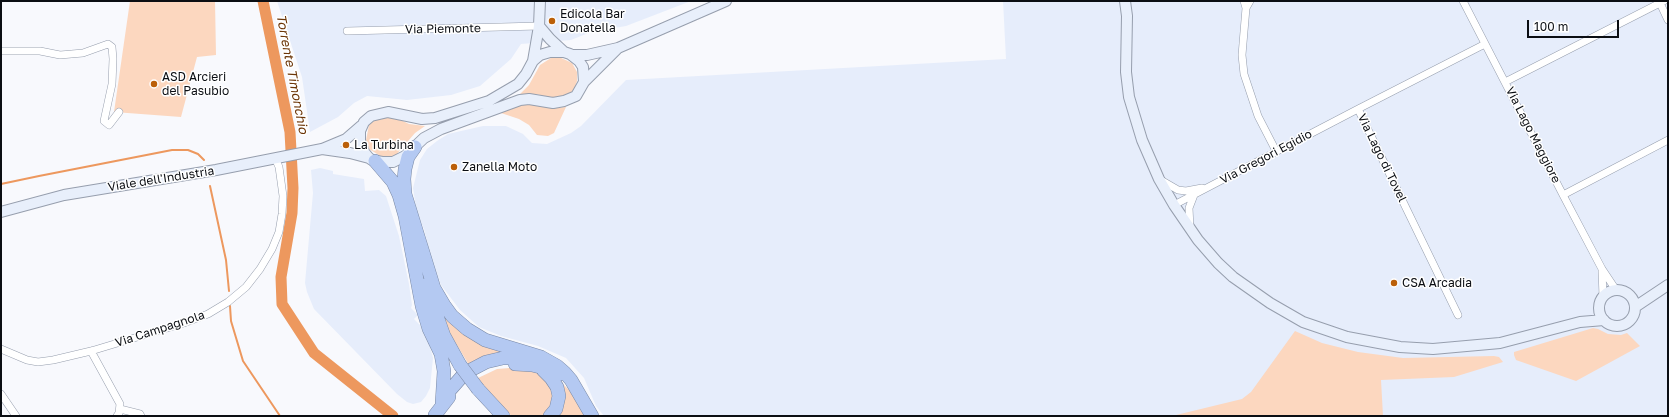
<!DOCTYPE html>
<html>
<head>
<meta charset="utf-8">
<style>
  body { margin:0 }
  #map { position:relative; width:1669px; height:417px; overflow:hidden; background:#f8f9fd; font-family:"Golos Text",sans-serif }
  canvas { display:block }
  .frame { position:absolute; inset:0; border:2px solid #0b0e13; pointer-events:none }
  .scale { position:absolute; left:1527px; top:20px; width:92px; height:18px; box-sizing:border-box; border:2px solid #0b0e13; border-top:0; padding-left:5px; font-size:12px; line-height:14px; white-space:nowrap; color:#0b0e13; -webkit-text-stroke:3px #fff; paint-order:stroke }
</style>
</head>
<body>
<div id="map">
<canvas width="1669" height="417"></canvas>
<div class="frame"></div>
<div class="scale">100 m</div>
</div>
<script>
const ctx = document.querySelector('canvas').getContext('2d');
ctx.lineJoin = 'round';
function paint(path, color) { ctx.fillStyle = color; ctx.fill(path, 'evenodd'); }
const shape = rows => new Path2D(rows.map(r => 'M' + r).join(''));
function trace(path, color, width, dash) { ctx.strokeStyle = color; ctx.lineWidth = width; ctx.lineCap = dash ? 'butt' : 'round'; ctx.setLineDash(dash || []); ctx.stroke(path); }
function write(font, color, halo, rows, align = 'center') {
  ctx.font = font + ' "Golos Text",sans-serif'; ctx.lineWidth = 3; ctx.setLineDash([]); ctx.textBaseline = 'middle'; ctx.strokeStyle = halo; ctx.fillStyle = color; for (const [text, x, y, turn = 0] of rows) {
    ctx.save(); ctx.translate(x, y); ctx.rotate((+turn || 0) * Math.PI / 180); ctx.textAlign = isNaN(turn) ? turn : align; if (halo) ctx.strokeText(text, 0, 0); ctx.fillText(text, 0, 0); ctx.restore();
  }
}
const built = shape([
  [277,1,691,1,626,26,591,32,571,40,521,44,511,59,480,86,451,95,407,100,367,96,354,103,338,117,310,132,302,77],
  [1003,1,1668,1,1668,416,604,416,596,406,584,378,566,358,538,346,501,336,479,327,460,310,441,285,433,266,424,229,417,214,413,188,420,160,427,149,437,141,448,134,483,126,506,126,523,134,532,143,547,144,571,133,581,126,626,80,1006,59],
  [320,168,333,171,333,174,364,179,365,191,379,190,386,196,399,236,409,284,412,305,411,308,418,315,414,319,421,326,429,343,433,358,430,388,426,396,421,402,413,404,407,402,397,394,314,309,307,292,305,283,313,193,311,170]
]);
const green = shape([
  [130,1,215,1,216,55,197,57,181,117,114,112],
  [559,57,572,63,577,72,577,81,575,87,571,94,557,99,536,94,520,94,529,85,540,65,551,58],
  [529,103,553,108,566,107,554,133,548,136,537,135,529,125,519,119,495,111],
  [383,116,397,118,409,124,425,126,415,133,396,155,389,157,382,157,369,149,366,140,369,125,375,119],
  [439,304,503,352,469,365,448,330],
  [1593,328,1598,329,1608,334,1621,335,1627,333,1640,346,1576,381,1516,360,1514,355,1514,352],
  [1295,331,1322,343,1358,352,1403,358,1494,356,1499,357,1503,362,1454,377,1381,380,1383,416,1172,416,1242,399,1251,392],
  [510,368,536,372,546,379,553,390,555,399,546,416,512,416,503,409,478,378,497,369],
  [558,379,574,395,586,416,555,416]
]);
const stream = shape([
  [1,184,39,176,172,150,188,150,198,154,204,160],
  [210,186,226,260,229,291],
  [230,306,231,321,243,361,280,416]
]);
const river = shape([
  [263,1,290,132,293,188,292,213,281,277,282,304,314,353,393,416]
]);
const street = shape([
  [1244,1,1246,8,1250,1],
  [1463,1,1563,195,1602,269,1616,290],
  [1660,3,1668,20],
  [1246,8,1242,55,1244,74,1258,116,1276,151],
  [347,31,539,26],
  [1,51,40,51,60,55,83,53,108,44,112,47,113,59,112,84,104,121,109,125,119,112],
  [1505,82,1664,1],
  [1159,179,1178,190,1186,191,1202,188],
  [1563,195,1668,140],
  [1174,205,1358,109],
  [1190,228,1189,208,1194,195],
  [1602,271,1603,296],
  [1458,315,1358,109,1485,44],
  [1,349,27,360,38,362,53,360,91,351,184,323,208,314,228,302,246,287,260,269,272,249,279,232,282,214,283,196,279,167,275,158],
  [91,351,120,404,119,413,117,416],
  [1,394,16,416],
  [120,409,140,414,141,416]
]);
const secondary = shape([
  [1125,1,1127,16,1126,72,1129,97,1142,140,1159,179,1174,205,1198,240,1218,263,1233,277,1270,303,1303,322,1347,337,1400,347,1433,349,1500,343,1580,322,1604,320],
  [539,26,550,39,564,52],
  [572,55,587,55,618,48,726,1],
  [533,61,540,55,550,52,564,52,570,54,579,61,583,67,584,82,576,96,564,101,553,103,529,99,520,100,441,129,424,138,405,156,393,162,382,162,372,160,369,158,364,152,360,141,360,131,364,122,371,116,388,112,422,119,435,118,489,101,518,84,526,74,533,61,539,26,540,1],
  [584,82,618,48],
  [322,149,350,153,369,158],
  [1,212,64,195,216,170,322,149,346,139,361,126],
  '1599 308a18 18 0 1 1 36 0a18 18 0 1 1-36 0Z',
  [1635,307,1668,285]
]);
const highway = shape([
  [415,147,408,157,405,169,404,179,405,194,434,288,444,305,452,316,467,329,485,340,541,357,557,366,565,373],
  [375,161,393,182,399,195,405,216,422,306,429,329,441,354,444,371,442,403],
  [426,285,444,336,460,365],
  [515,364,532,365,548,369,558,375],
  [558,369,565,373,571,380,592,416],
  [543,370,551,378,557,387,559,396,556,409,550,416],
  [478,389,503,416],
  [443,402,450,390,465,373,486,362,503,358,526,358],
  [435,415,449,397]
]);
const highwayBridge = shape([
  [460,365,478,389]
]);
const markers = [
  [552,21,4,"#bb5f08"],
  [154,84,4,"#bb5f08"],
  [346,145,4,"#bb5f08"],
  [454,167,4,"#bb5f08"],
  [1394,283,4,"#bb5f08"]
];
const poiNames = [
  ["Edicola Bar",560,14],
  ["Donatella",560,28],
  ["ASD Arcieri",162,77],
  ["del Pasubio",162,91],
  ["La Turbina",354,145],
  ["Zanella Moto",462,167],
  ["CSA Arcadia",1402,283]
];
const streetNames = [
  ["Via Piemonte",443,29,-1],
  ["Via Lago Maggiore",1533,135,63],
  ["Via Gregori Egidio",1266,157,-28],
  ["Via Lago di Tovel",1382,158,64],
  ["Viale dell'Industria",161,179,-9],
  ["Via Campagnola",160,329,-18]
];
const waterNames = [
  ["Torrente Timonchio",292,74,79]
];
paint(built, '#e6edfb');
paint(green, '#fcd7bf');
trace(stream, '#ed985e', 2);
trace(river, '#ed985e', 11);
trace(street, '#969ead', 8);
trace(secondary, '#969ead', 12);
trace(highway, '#7988a4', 14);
trace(street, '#fff', 7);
trace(secondary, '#e8effb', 10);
trace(highway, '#b4c9f2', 13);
trace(highwayBridge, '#7988a4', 14, []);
trace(highwayBridge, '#b4c9f2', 13);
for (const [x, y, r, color] of markers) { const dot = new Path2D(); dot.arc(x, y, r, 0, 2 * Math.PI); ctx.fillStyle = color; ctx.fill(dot); trace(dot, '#fff', 1.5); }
write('12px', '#0b0e13', '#fff', poiNames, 'left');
write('12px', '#0b0e13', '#fff', streetNames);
write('italic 13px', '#6b3507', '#fff', waterNames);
</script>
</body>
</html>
